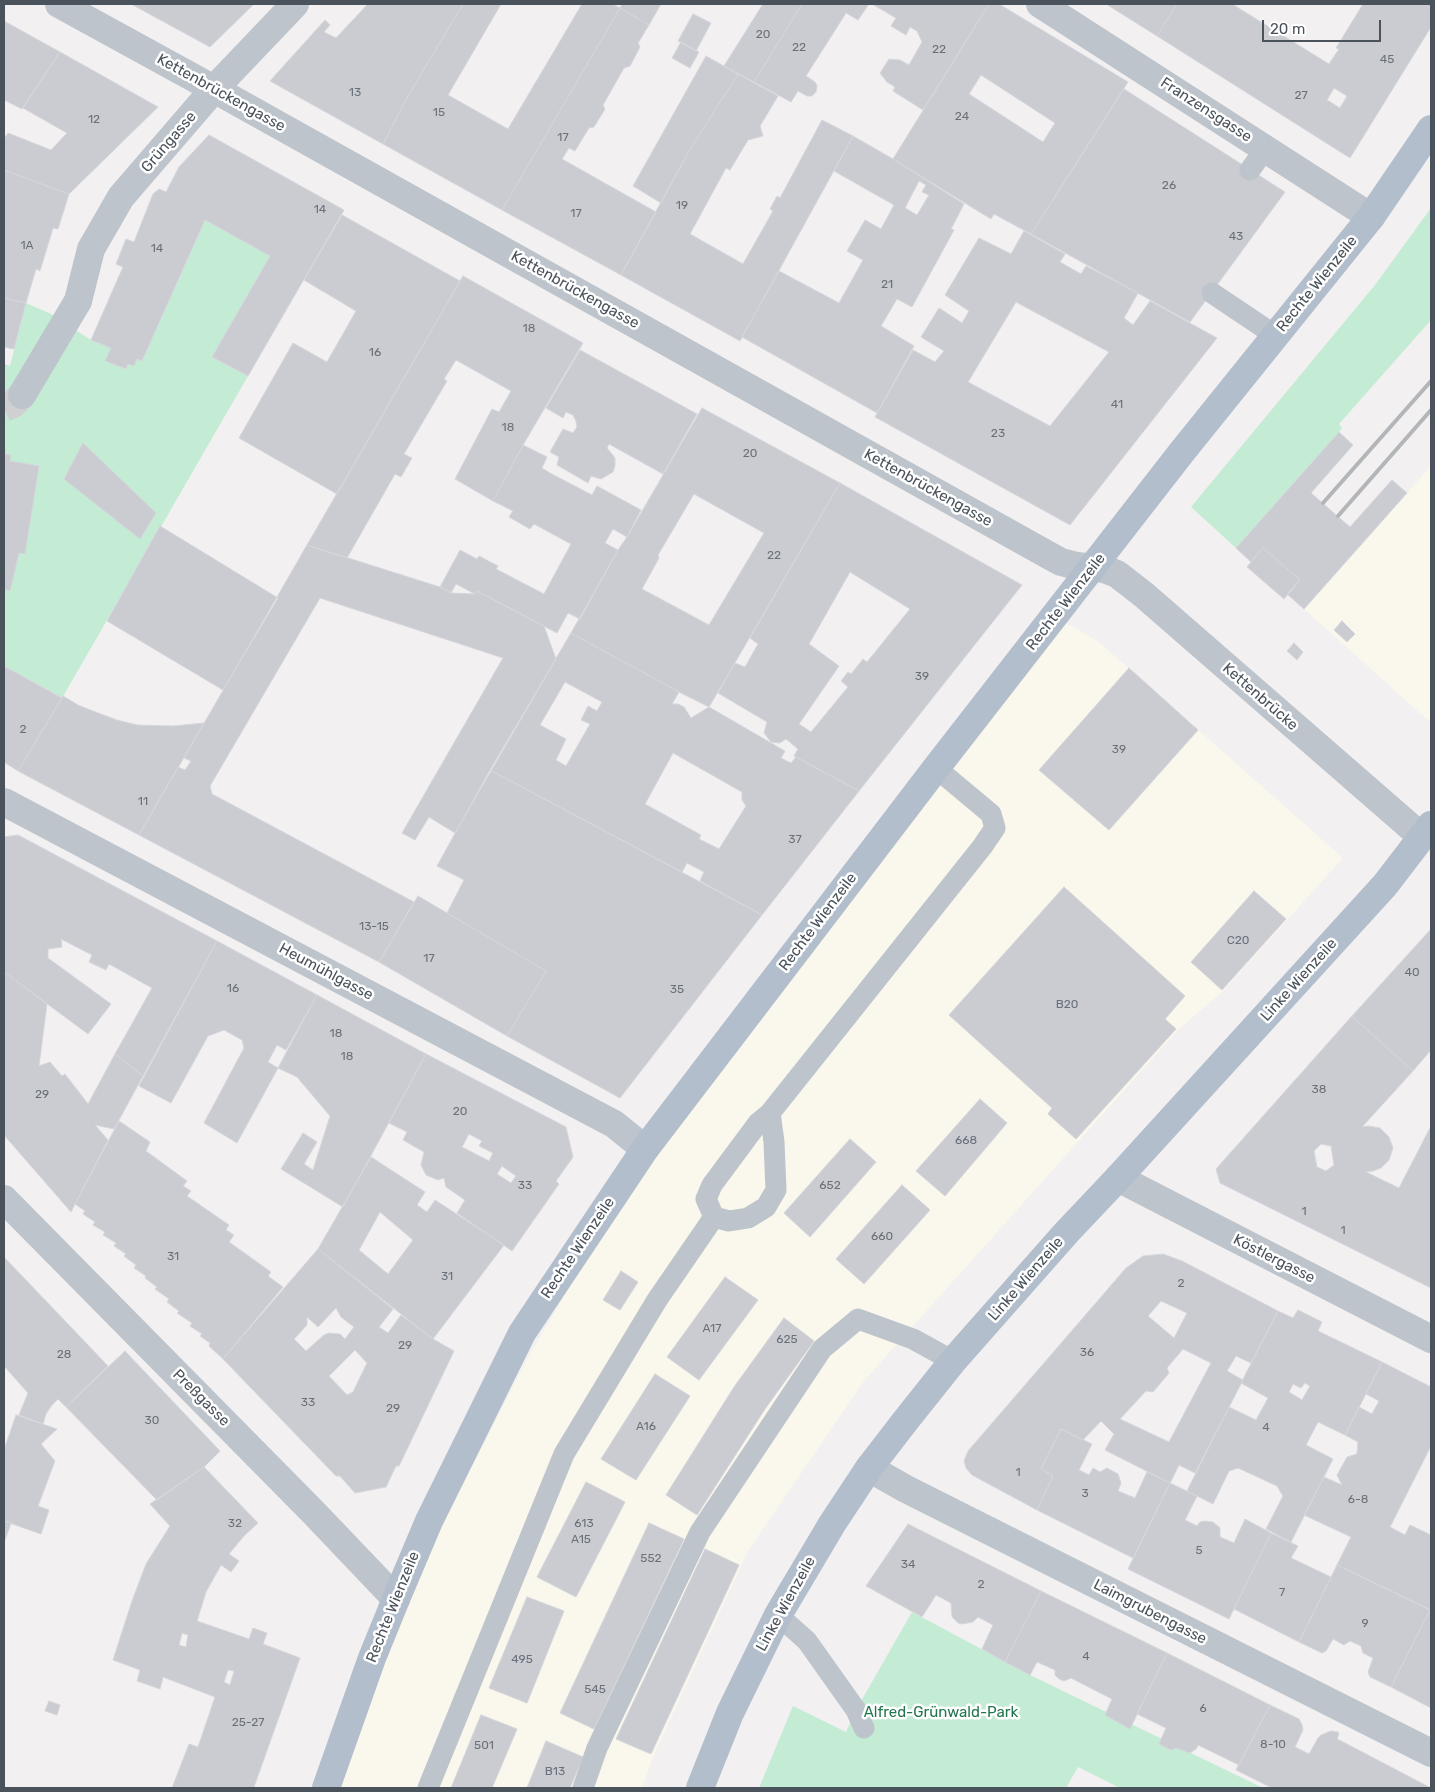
<!DOCTYPE html>
<html>
<head>
<meta charset="utf-8">
<style>
  body { margin:0 }
  #map { position:relative; width:1435px; height:1792px; overflow:hidden; background:#f2f0f0; font-family:Rubik,sans-serif }
  canvas { display:block }
  .frame { position:absolute; inset:0; border:5px solid #4a525b; pointer-events:none }
  .scale { position:absolute; left:1262px; top:20px; width:119px; height:22px; box-sizing:border-box; border:2px solid #4a525b; border-top:0; padding-left:6px; font-size:15px; line-height:18px; white-space:nowrap; color:#4a525b; -webkit-text-stroke:4px #fff; paint-order:stroke }
</style>
</head>
<body>
<div id="map">
<canvas width="1435" height="1792"></canvas>
<div class="frame"></div>
<div class="scale">20 m</div>
</div>
<script>
const ctx = document.querySelector('canvas').getContext('2d');
ctx.lineJoin = 'round';
function paint(path, color) { ctx.fillStyle = color; ctx.fill(path, 'evenodd'); }
const shape = rows => new Path2D(rows.map(r => 'M' + r).join(''));
function trace(path, color, width, dash) { ctx.strokeStyle = color; ctx.lineWidth = width; ctx.lineCap = dash ? 'butt' : 'round'; ctx.setLineDash(dash || []); ctx.stroke(path); }
function write(font, color, halo, rows, align = 'center') {
  ctx.font = font + ' Rubik,sans-serif'; ctx.lineWidth = 5; ctx.setLineDash([]); ctx.textBaseline = 'middle'; ctx.strokeStyle = halo; ctx.fillStyle = color; for (const [text, x, y, turn = 0] of rows) {
    ctx.save(); ctx.translate(x, y); ctx.rotate((+turn || 0) * Math.PI / 180); ctx.textAlign = isNaN(turn) ? turn : align; if (halo) ctx.strokeText(text, 0, 0); ctx.fillText(text, 0, 0); ctx.restore();
  }
}
const commercial = shape([
  [1431,466,1431,723,1304,609],
  [1055,616,1099,642,1343,858,1222,992,1178,1030,864,1381,748,1551,652,1759,642,1788,334,1788,380,1647,526,1361,650,1150]
]);
const green = shape([
  [1431,208,1431,320,1339,424,1342,428,1339,432,1236,548,1191,507,1375,285],
  [205,220,270,256,212,357,248,376,62,698,4,666,4,364,10,366,26,303,51,314,91,340,111,348,105,361,126,369,128,364,134,365,137,359,142,361],
  [912,1612,1030,1675,1263,1788,1120,1788,1078,1767,1066,1788,759,1788,793,1706,846,1732,856,1710]
]);
const building = shape([
  [131,4,254,4,210,47,131,4],
  [368,4,463,4,408,96,383,144,270,81,325,20,330,25,324,32,336,38,368,4],
  [463,4,501,4,448,95,508,129,582,4,612,4,620,8,502,210,383,144,408,96,463,4],
  [622,4,661,4,649,25,620,8,622,4],
  [763,4,802,4,754,82,724,66,763,4],
  [802,4,869,4,858,20,846,13,806,76,815,82,817,86,816,92,812,96,807,96,798,91,791,102,754,82,802,4],
  [872,4,989,4,923,110,893,91,895,87,887,82,880,73,889,59,900,60,909,65,922,42,917,31,910,27,906,35,891,26,896,18,872,4],
  [989,4,999,4,1128,82,1031,234,994,214,991,219,893,159,989,4],
  [981,75,1055,123,1043,142,969,94,981,75],
  [1106,4,1177,4,1157,36,1106,4],
  [1177,4,1232,4,1329,64,1339,49,1336,48,1363,4,1431,4,1431,27,1350,158,1157,36,1177,4],
  [1334,88,1347,96,1340,108,1327,100,1334,88],
  [620,8,649,25,638,43,640,47,630,66,624,68,603,105,605,109,594,127,589,128,575,151,569,148,562,159,656,212,621,275,502,210,620,8],
  [693,14,711,23,696,51,678,41,693,14],
  [4,21,60,52,22,109,4,100,4,21],
  [681,42,699,52,690,68,672,58,681,42],
  [60,52,158,107,69,194,4,170,4,139,8,133,51,150,67,133,23,108,60,52],
  [706,56,738,74,689,151,661,203,633,186,706,56],
  [738,74,778,96,760,126,763,136,748,140,730,170,726,168,690,234,743,264,773,211,770,209,777,196,780,198,822,120,853,136,740,341,621,275,689,151,738,74],
  [1124,89,1285,192,1190,322,1031,234,1124,89],
  [209,135,344,210,248,376,212,357,270,256,205,220,142,361,137,359,134,366,128,364,126,369,105,361,111,348,91,340,123,267,116,264,126,239,134,242,153,194,159,189,166,192,179,167,209,135],
  [853,136,893,159,964,204,951,229,954,230,912,307,897,299,881,326,914,346,877,413,742,337,779,271,839,303,863,260,847,251,865,220,881,229,894,205,834,171,853,136],
  [919,181,926,185,922,192,929,195,917,215,905,208,919,181],
  [4,170,69,194,58,229,53,228,40,271,36,269,26,303,4,298,4,170],
  [342,215,460,281,337,494,239,438,293,343,327,362,356,311,304,280,342,215],
  [1024,231,1065,254,1060,262,1081,274,1086,266,1138,293,1124,318,1133,325,1150,301,1217,338,1070,525,875,417,913,350,935,362,944,351,921,337,939,308,962,323,969,311,945,295,979,238,1011,254,1024,231],
  [1016,302,1109,352,1050,426,968,382,1016,302],
  [463,276,583,343,523,445,493,501,455,479,492,409,499,412,511,391,456,360,444,379,447,381,404,454,412,458,401,477,395,474,347,558,307,545,463,276],
  [4,298,26,303,14,349,4,347,4,298],
  [580,350,697,414,663,474,609,444,607,448,615,458,615,466,613,472,601,479,591,476,588,483,557,465,559,457,550,452,563,429,573,433,577,427,576,421,573,415,566,412,563,418,546,408,580,350],
  [702,408,840,483,709,707,679,692,571,633,618,550,627,537,702,408],
  [694,494,764,533,709,625,642,589,659,558,658,555,694,494],
  [1339,432,1353,445,1311,493,1350,527,1392,480,1407,493,1304,609,1287,594,1300,580,1263,548,1251,562,1236,548,1339,432],
  [83,443,156,513,140,539,64,479,83,443],
  [523,445,547,457,542,468,550,473,592,495,597,486,641,510,627,537,613,529,605,543,618,550,580,619,568,613,557,633,477,591,475,594,456,584,451,593,440,587,460,550,477,559,479,556,498,566,496,569,544,594,571,544,534,524,530,529,509,517,513,511,493,501,523,445],
  [4,454,11,455,10,461,39,466,25,554,19,553,10,591,4,589,4,454],
  [840,483,1022,585,859,791,794,756,798,749,786,739,780,743,771,742,764,733,767,722,718,693,735,663,745,667,758,644,750,638,840,483],
  [850,572,910,609,867,662,863,659,851,674,848,672,841,681,848,687,811,732,799,724,839,666,809,644,850,572],
  [160,526,278,598,223,690,107,621,160,526],
  [307,545,440,587,451,593,475,594,477,591,544,626,556,659,455,833,429,817,415,840,402,833,503,658,320,598,210,786,212,794,414,902,379,962,139,835,178,767,185,770,191,761,184,758,307,545],
  [1263,548,1300,580,1284,599,1247,567,1263,548],
  [1342,621,1355,634,1347,642,1334,630,1342,621],
  [571,633,679,692,672,704,678,704,684,707,691,718,709,707,785,751,781,758,791,763,796,757,859,791,762,915,700,881,704,872,687,863,682,872,490,770,571,633],
  [565,682,602,702,597,711,588,706,581,720,590,724,566,766,556,760,566,739,540,725,565,682],
  [673,753,742,792,742,800,746,806,719,849,699,839,701,835,645,804,673,753],
  [1294,643,1303,652,1297,660,1287,651,1294,643],
  [4,666,62,698,18,771,4,762,4,666],
  [1129,668,1198,730,1109,830,1039,770,1129,668],
  [63,696,78,705,98,713,117,720,137,725,173,726,204,723,139,835,18,771,63,696],
  [490,770,762,915,620,1098,507,1036,546,971,447,913,464,880,437,866,490,770],
  [18,835,217,941,143,1076,115,1054,152,988,109,964,106,970,89,962,92,955,61,939,62,947,48,949,48,958,111,1004,88,1034,4,972,4,837,18,835],
  [1064,887,1185,996,1165,1019,1176,1029,1076,1139,1048,1114,1052,1108,949,1015,1064,887],
  [1254,891,1286,919,1222,990,1191,962,1254,891],
  [418,896,546,971,507,1036,379,962,418,896],
  [1431,929,1431,1050,1413,1071,1352,1016,1431,929],
  [217,941,317,995,286,1050,277,1045,268,1062,278,1068,237,1143,204,1123,244,1048,242,1040,224,1030,208,1036,171,1103,139,1086,217,941],
  [4,972,47,1004,39,1066,50,1062,62,1076,65,1074,88,1104,115,1054,143,1076,114,1129,95,1125,108,1140,71,1212,4,1135,4,972],
  [317,995,426,1054,343,1207,281,1169,303,1133,317,1142,304,1164,313,1170,330,1116,297,1077,278,1068,317,995],
  [1352,1016,1413,1071,1362,1127,1368,1126,1380,1128,1389,1137,1393,1148,1389,1160,1381,1168,1373,1171,1366,1172,1399,1188,1431,1126,1431,1288,1220,1183,1216,1169,1352,1016],
  [1321,1144,1331,1146,1334,1165,1326,1171,1317,1167,1314,1151,1321,1144],
  [426,1054,566,1127,573,1157,556,1181,559,1184,512,1251,457,1213,465,1200,446,1187,444,1178,438,1180,426,1175,421,1165,424,1152,403,1140,407,1132,389,1123,426,1054],
  [469,1134,482,1141,479,1146,493,1153,489,1161,462,1147,469,1134],
  [502,1166,516,1176,511,1183,497,1174,502,1166],
  [980,1099,1007,1123,945,1196,916,1171,980,1099],
  [119,1121,150,1142,146,1151,187,1181,183,1186,191,1191,187,1196,229,1225,226,1230,234,1235,229,1242,271,1272,268,1276,283,1287,223,1359,209,1346,210,1343,200,1336,202,1334,190,1326,192,1323,177,1313,179,1311,167,1302,169,1299,155,1289,157,1287,145,1278,146,1276,134,1268,136,1265,124,1256,126,1254,114,1246,116,1243,103,1235,105,1232,93,1225,95,1222,83,1214,85,1211,75,1204,119,1121],
  [850,1139,876,1162,810,1237,784,1213,850,1139],
  [371,1157,425,1192,417,1205,427,1212,435,1200,504,1245,433,1339,318,1249,371,1157],
  [380,1212,413,1240,388,1274,359,1250,380,1212],
  [902,1185,930,1210,864,1284,836,1259,902,1185],
  [318,1249,393,1309,379,1327,388,1333,401,1315,433,1339,454,1351,399,1466,396,1466,386,1487,355,1493,340,1476,336,1476,223,1359,318,1249],
  [336,1308,341,1317,354,1327,345,1339,340,1334,329,1333,324,1335,306,1351,294,1339,307,1325,307,1317,318,1327,336,1308],
  [355,1350,367,1363,353,1392,347,1395,329,1376,355,1350],
  [1163,1254,1182,1261,1278,1311,1251,1363,1236,1356,1227,1371,1243,1380,1195,1473,1179,1465,1170,1483,1105,1450,1114,1434,1101,1421,1083,1440,1061,1429,1041,1469,1053,1476,1037,1510,972,1475,966,1468,964,1461,968,1451,1126,1268,1143,1256,1163,1254],
  [1161,1301,1187,1313,1174,1338,1148,1316,1161,1301],
  [1183,1349,1211,1363,1169,1442,1120,1419,1146,1391,1153,1392,1169,1373,1167,1368,1183,1349],
  [4,1257,108,1366,66,1407,58,1399,52,1405,46,1414,43,1424,19,1415,28,1393,4,1366,4,1257],
  [621,1271,638,1282,620,1310,603,1300,621,1271],
  [725,1277,758,1300,699,1380,667,1357,725,1277],
  [1298,1310,1322,1322,1318,1331,1382,1362,1345,1435,1318,1422,1306,1445,1333,1459,1291,1542,1266,1529,1283,1496,1277,1486,1238,1468,1229,1471,1213,1504,1187,1491,1229,1407,1256,1420,1268,1398,1241,1383,1278,1311,1293,1318,1298,1310],
  [1305,1383,1310,1386,1302,1400,1289,1392,1293,1384,1301,1388,1305,1383],
  [784,1318,814,1341,765,1409,697,1515,666,1495,734,1387,784,1318],
  [125,1351,220,1451,204,1467,157,1500,66,1407,125,1351],
  [1382,1362,1431,1387,1431,1446,1390,1527,1405,1535,1410,1525,1431,1535,1431,1610,1337,1565,1351,1537,1304,1515,1324,1477,1342,1485,1337,1475,1347,1457,1357,1454,1358,1442,1345,1435,1359,1407,1372,1414,1379,1401,1366,1394,1382,1362],
  [655,1374,690,1396,636,1480,601,1459,655,1374],
  [16,1415,57,1429,41,1444,55,1461,38,1506,49,1510,41,1534,4,1521,4,1450,16,1415],
  [1061,1429,1092,1444,1079,1470,1089,1475,1093,1468,1100,1472,1107,1468,1118,1474,1121,1483,1118,1491,1135,1498,1147,1472,1170,1483,1133,1558,1037,1510,1053,1476,1041,1469,1061,1429],
  [204,1467,258,1523,244,1536,229,1554,239,1561,231,1572,221,1565,206,1592,197,1621,249,1639,253,1628,267,1633,263,1644,300,1658,254,1787,258,1788,172,1788,189,1744,198,1747,215,1697,163,1677,160,1689,137,1681,140,1670,113,1660,132,1601,146,1564,170,1526,150,1504,204,1467],
  [182,1633,188,1635,186,1647,179,1645,182,1633],
  [228,1670,234,1671,230,1685,224,1682,228,1670],
  [586,1482,625,1502,576,1597,537,1577,586,1482],
  [1170,1483,1197,1496,1185,1520,1197,1526,1200,1522,1205,1521,1213,1522,1220,1528,1220,1537,1234,1543,1245,1519,1271,1533,1229,1619,1128,1569,1170,1483],
  [4,1521,11,1523,4,1543,4,1521],
  [649,1523,684,1539,594,1729,560,1713,649,1523],
  [908,1524,1041,1591,1005,1662,982,1649,993,1625,978,1617,973,1622,962,1624,958,1623,952,1617,951,1603,936,1595,922,1617,866,1586,908,1524],
  [1271,1533,1298,1546,1291,1558,1331,1577,1299,1642,1234,1609,1271,1533],
  [705,1549,739,1565,651,1754,616,1739,705,1549],
  [1337,1565,1430,1610,1391,1687,1370,1677,1368,1672,1373,1658,1363,1653,1361,1646,1350,1641,1344,1645,1333,1639,1326,1651,1322,1653,1299,1642,1337,1565],
  [1041,1591,1167,1653,1130,1729,1105,1715,1112,1699,1071,1678,1064,1681,1059,1679,1055,1675,1055,1670,1037,1662,1030,1675,1005,1662,1041,1591],
  [527,1597,564,1611,527,1703,489,1688,527,1597],
  [1430,1610,1431,1610,1431,1708,1391,1687,1430,1610],
  [1167,1653,1270,1705,1239,1765,1198,1745,1196,1749,1190,1753,1176,1748,1171,1750,1159,1744,1166,1728,1137,1714,1167,1653],
  [49,1701,60,1705,57,1715,45,1711,49,1701],
  [1270,1705,1299,1719,1302,1725,1303,1730,1295,1747,1309,1754,1318,1738,1321,1735,1331,1731,1338,1732,1339,1734,1337,1739,1345,1743,1431,1788,1272,1788,1236,1770,1270,1705],
  [481,1715,517,1729,492,1788,451,1788,481,1715],
  [546,1741,583,1757,570,1788,527,1788,546,1741]
]);
const minorTunnel = shape([
  [4,408,13,404,22,395]
]);
const service = shape([
  [1250,170,1265,149],
  [1212,293,1276,336],
  [770,1113,774,1142,776,1190,766,1207,748,1218,729,1221,714,1217,706,1199,712,1185,758,1123,770,1113,982,847,995,828,991,814,936,768],
  [778,1615,807,1641,856,1710,864,1728],
  [428,1788,564,1454,657,1300,714,1217],
  [583,1788,597,1748,700,1532,822,1349,858,1319,913,1339,953,1361]
]);
const minor = shape([
  [59,4,214,89,1050,556,1061,562,1077,566,1104,569,1117,574,1144,595,1422,837],
  [1040,4,1371,217],
  [22,395,78,301,91,249,121,197,214,89,295,4],
  [4,802,614,1124,645,1149],
  [1118,1178,1431,1339],
  [4,1199,314,1513,396,1599],
  [869,1468,906,1489,1431,1753]
]);
const primary = shape([
  [326,1788,372,1658,396,1599,429,1521,522,1333,645,1149,936,768,1181,453,1371,217,1431,129],
  [700,1788,730,1713,778,1615,832,1524,869,1468,906,1420,953,1361,1066,1233,1118,1178,1385,885,1431,825]
]);
const rail = shape([
  [1323,503,1431,381],
  [1338,516,1431,410]
]);
const numberNames = [
  ["20",763,35],
  ["22",799,48],
  ["22",939,50],
  ["45",1387,60],
  ["13",355,93],
  ["27",1301,96],
  ["15",439,113],
  ["24",962,117],
  ["12",94,120],
  ["17",563,138],
  ["26",1169,186],
  ["19",682,206],
  ["14",320,210],
  ["17",576,214],
  ["43",1236,237],
  ["1A",27,246],
  ["14",157,249],
  ["21",887,285],
  ["18",529,329],
  ["16",375,353],
  ["41",1117,405],
  ["18",508,428],
  ["23",998,434],
  ["20",750,454],
  ["22",774,556],
  ["39",922,677],
  ["2",23,730],
  ["39",1119,750],
  ["11",143,802],
  ["37",795,840],
  ["13-15",374,927],
  ["C20",1238,941],
  ["17",429,959],
  ["40",1412,973],
  ["16",233,989],
  ["35",677,990],
  ["B20",1067,1005],
  ["18",336,1034],
  ["18",347,1057],
  ["38",1319,1090],
  ["29",42,1095],
  ["20",460,1112],
  ["668",966,1141],
  ["33",525,1186],
  ["652",830,1186],
  ["1",1304,1212],
  ["1",1343,1231],
  ["660",882,1237],
  ["31",173,1257],
  ["31",447,1277],
  ["2",1181,1284],
  ["A17",712,1329],
  ["625",787,1340],
  ["29",405,1346],
  ["36",1087,1353],
  ["28",64,1355],
  ["33",308,1403],
  ["29",393,1409],
  ["30",152,1421],
  ["A16",646,1427],
  ["4",1266,1428],
  ["1",1018,1473],
  ["3",1085,1494],
  ["6-8",1358,1500],
  ["32",235,1524],
  ["613",584,1524],
  ["A15",581,1540],
  ["5",1199,1551],
  ["552",651,1559],
  ["34",908,1565],
  ["2",981,1585],
  ["7",1282,1593],
  ["9",1365,1624],
  ["4",1086,1657],
  ["495",522,1660],
  ["545",595,1690],
  ["6",1203,1709],
  ["25-27",248,1723],
  ["8-10",1273,1745],
  ["501",484,1746],
  ["B13",555,1772]
];
const streetNames = [
  ["Kettenbrückengasse",221,93,29],
  ["Franzensgasse",1206,110,33],
  ["Grüngasse",169,142,-49],
  ["Rechte Wienzeile",1317,284,-51],
  ["Kettenbrückengasse",575,290,29],
  ["Kettenbrückengasse",928,488,29],
  ["Rechte Wienzeile",1066,602,-52],
  ["Kettenbrücke",1260,697,41],
  ["Rechte Wienzeile",818,922,-53],
  ["Heumühlgasse",326,972,28],
  ["Linke Wienzeile",1299,980,-48],
  ["Rechte Wienzeile",578,1248,-56],
  ["Köstlergasse",1274,1259,27],
  ["Linke Wienzeile",1026,1279,-49],
  ["Preßgasse",201,1398,45],
  ["Linke Wienzeile",786,1604,-61],
  ["Rechte Wienzeile",393,1607,-68],
  ["Laimgrubengasse",1150,1612,27]
];
const parkNames = [
  ["Alfred-Grünwald-Park",941,1713]
];
paint(commercial, '#faf7ec');
paint(green, '#c4ebd4');
paint(building, '#cbccd2');
trace(building, '#d5d6db', 1);
trace(minorTunnel, '#d0d0d2', 28, [28, 14]);
trace(service, '#bdc4cb', 21);
trace(minor, '#bdc4cb', 28);
trace(primary, '#b3becc', 28);
trace(rail, '#b3b5b9', 4);
write('12px', '#6a7079', null, numberNames);
write('15px', '#4a525b', '#fff', streetNames);
write('15px', '#21764f', '#fff', parkNames);
</script>
</body>
</html>
